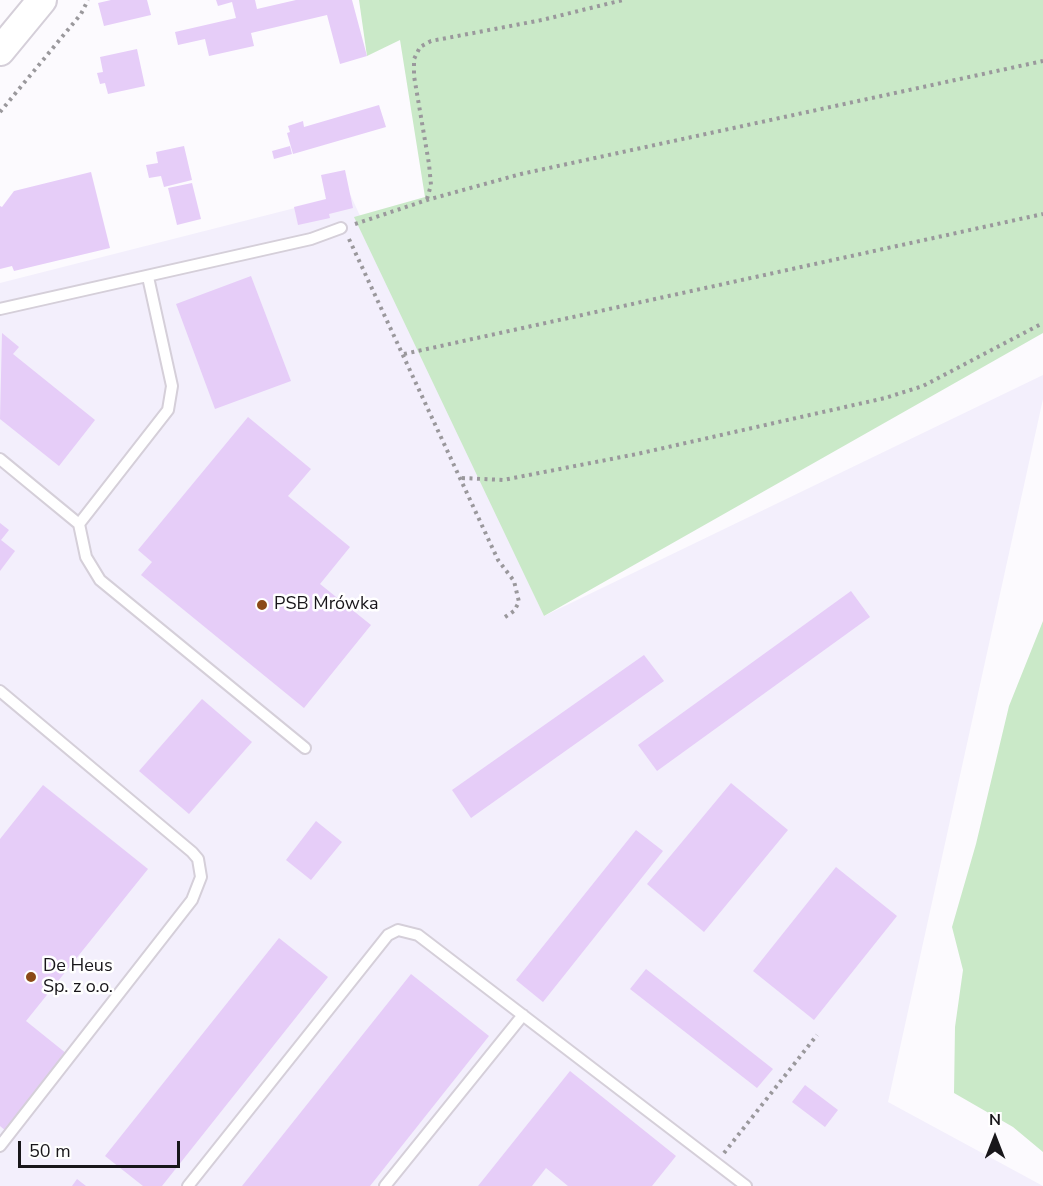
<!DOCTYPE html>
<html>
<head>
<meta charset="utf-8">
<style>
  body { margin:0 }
  #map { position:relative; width:1043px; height:1186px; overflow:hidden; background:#fcfafe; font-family:"Nunito Sans",sans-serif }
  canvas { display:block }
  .north { position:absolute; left:965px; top:1108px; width:60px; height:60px; -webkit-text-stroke:4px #fff; paint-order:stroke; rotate:0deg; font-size:16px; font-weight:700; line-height:24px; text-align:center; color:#18161a }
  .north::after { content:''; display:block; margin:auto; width:21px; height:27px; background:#18161a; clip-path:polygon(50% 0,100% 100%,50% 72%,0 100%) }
  .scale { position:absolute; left:18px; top:1141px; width:162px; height:27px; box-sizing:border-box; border:3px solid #18161a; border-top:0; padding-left:8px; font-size:18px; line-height:21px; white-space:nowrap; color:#18161a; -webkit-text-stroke:4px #fff; paint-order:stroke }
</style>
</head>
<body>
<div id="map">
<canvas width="1043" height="1186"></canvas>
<div class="north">N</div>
<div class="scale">50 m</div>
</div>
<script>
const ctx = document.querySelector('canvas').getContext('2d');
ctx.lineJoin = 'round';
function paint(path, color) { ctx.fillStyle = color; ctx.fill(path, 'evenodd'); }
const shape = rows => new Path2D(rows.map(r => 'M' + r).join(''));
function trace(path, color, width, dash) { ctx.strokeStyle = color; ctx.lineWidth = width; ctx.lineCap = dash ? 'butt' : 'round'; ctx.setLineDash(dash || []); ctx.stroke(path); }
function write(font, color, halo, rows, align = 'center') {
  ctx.font = font + ' "Nunito Sans",sans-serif'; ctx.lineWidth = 5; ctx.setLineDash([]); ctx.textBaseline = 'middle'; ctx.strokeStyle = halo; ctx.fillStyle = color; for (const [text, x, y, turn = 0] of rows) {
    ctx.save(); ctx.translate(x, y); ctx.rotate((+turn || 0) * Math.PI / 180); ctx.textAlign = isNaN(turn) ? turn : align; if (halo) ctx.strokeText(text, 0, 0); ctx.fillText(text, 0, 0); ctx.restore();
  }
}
const industrial = shape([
  [350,194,544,616,1043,375,1043,399,888,1102,1043,1186,0,1186,0,283]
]);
const green = shape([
  [359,0,1043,0,1043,333,544,616,354,217,425,197,400,40,367,56],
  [1043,621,1043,1152,1013,1127,954,1093,955,1027,963,970,952,927,976,844,1009,706]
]);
const building = shape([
  [111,0,147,0,151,15,104,26,98,3],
  [216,0,255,0,257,9,296,0,352,0,367,56,340,64,327,15,251,33,254,46,209,56,205,39,178,45,175,32,236,18,232,2,218,6],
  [137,49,145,86,108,94,105,83,100,84,97,73,103,72,100,57],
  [379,105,386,127,293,154,287,133,290,132,288,126,303,121,304,127],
  [184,146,192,180,164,187,161,176,149,178,146,165,158,163,156,152],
  [290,146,292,154,274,159,272,151],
  [345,170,353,208,329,214,330,218,298,225,294,207,326,199,321,175],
  [91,172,110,248,14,271,12,266,0,269,0,206,2,207,14,191],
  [192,183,201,219,177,225,168,188],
  [251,276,291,381,215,409,176,304],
  [2,333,19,347,13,354,95,420,59,466,0,419],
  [248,417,311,469,288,496,350,547,320,584,371,625,304,708,141,575,152,562,138,550],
  [0,523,9,530,1,540,15,551,0,571],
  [851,591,870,617,657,771,638,745],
  [644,655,664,681,471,818,452,790],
  [202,699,252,742,189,814,139,771],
  [731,783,788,830,704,932,647,884],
  [43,785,148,869,26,1021,67,1054,6,1131,0,1126,0,839],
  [316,821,342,842,311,880,286,860],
  [636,830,663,851,543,1002,516,980],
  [836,867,897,916,814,1020,753,971],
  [279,938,328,977,162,1186,143,1186,105,1156],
  [646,969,773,1069,757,1088,630,989],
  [411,974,489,1036,370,1186,242,1186],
  [570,1071,676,1156,652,1186,568,1186,546,1168,532,1186,478,1186],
  [805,1085,838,1110,825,1127,792,1102],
  [77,1179,86,1186,72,1186]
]);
const path = shape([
  [0,112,81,14,88,0],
  [427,199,431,185,429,164,414,76,414,59,420,47,431,41,542,20,623,0],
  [355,224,427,200,521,174,1043,61],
  [349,239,498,560,514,581,519,602,514,611,505,617],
  [404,354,1043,214],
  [462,478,503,480,637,454,885,398,923,386,1043,323],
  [724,1153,817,1035]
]);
const service = shape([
  [0,309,311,239,341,228],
  [0,459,79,524,86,557,100,580,305,748],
  [79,524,168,410,172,386,148,277],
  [0,691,192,852,198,859,201,877,192,900,0,1146],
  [188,1186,388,935,398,930,418,935,746,1186],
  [385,1186,523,1015]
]);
const tertiary = shape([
  [0,51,42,0]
]);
const markers = [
  [262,605,6,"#8b4a17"],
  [31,977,6,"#8b4a17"]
];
const poiNames = [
  ["PSB Mrówka",274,605],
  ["De Heus",43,967],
  ["Sp. z o.o.",43,988]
];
paint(industrial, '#f3effc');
paint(green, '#cae9c8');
paint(building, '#e6cdf8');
trace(service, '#d5cfd9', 14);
trace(tertiary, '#d5cfd9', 32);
trace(path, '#9a989c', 4, [3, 4.5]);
trace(service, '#fff', 10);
trace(tertiary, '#fff', 28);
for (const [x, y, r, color] of markers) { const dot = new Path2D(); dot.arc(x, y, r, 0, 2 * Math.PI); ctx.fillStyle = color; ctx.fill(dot); trace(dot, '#fff', 2); }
write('18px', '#18161a', '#fff', poiNames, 'left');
</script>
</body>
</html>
